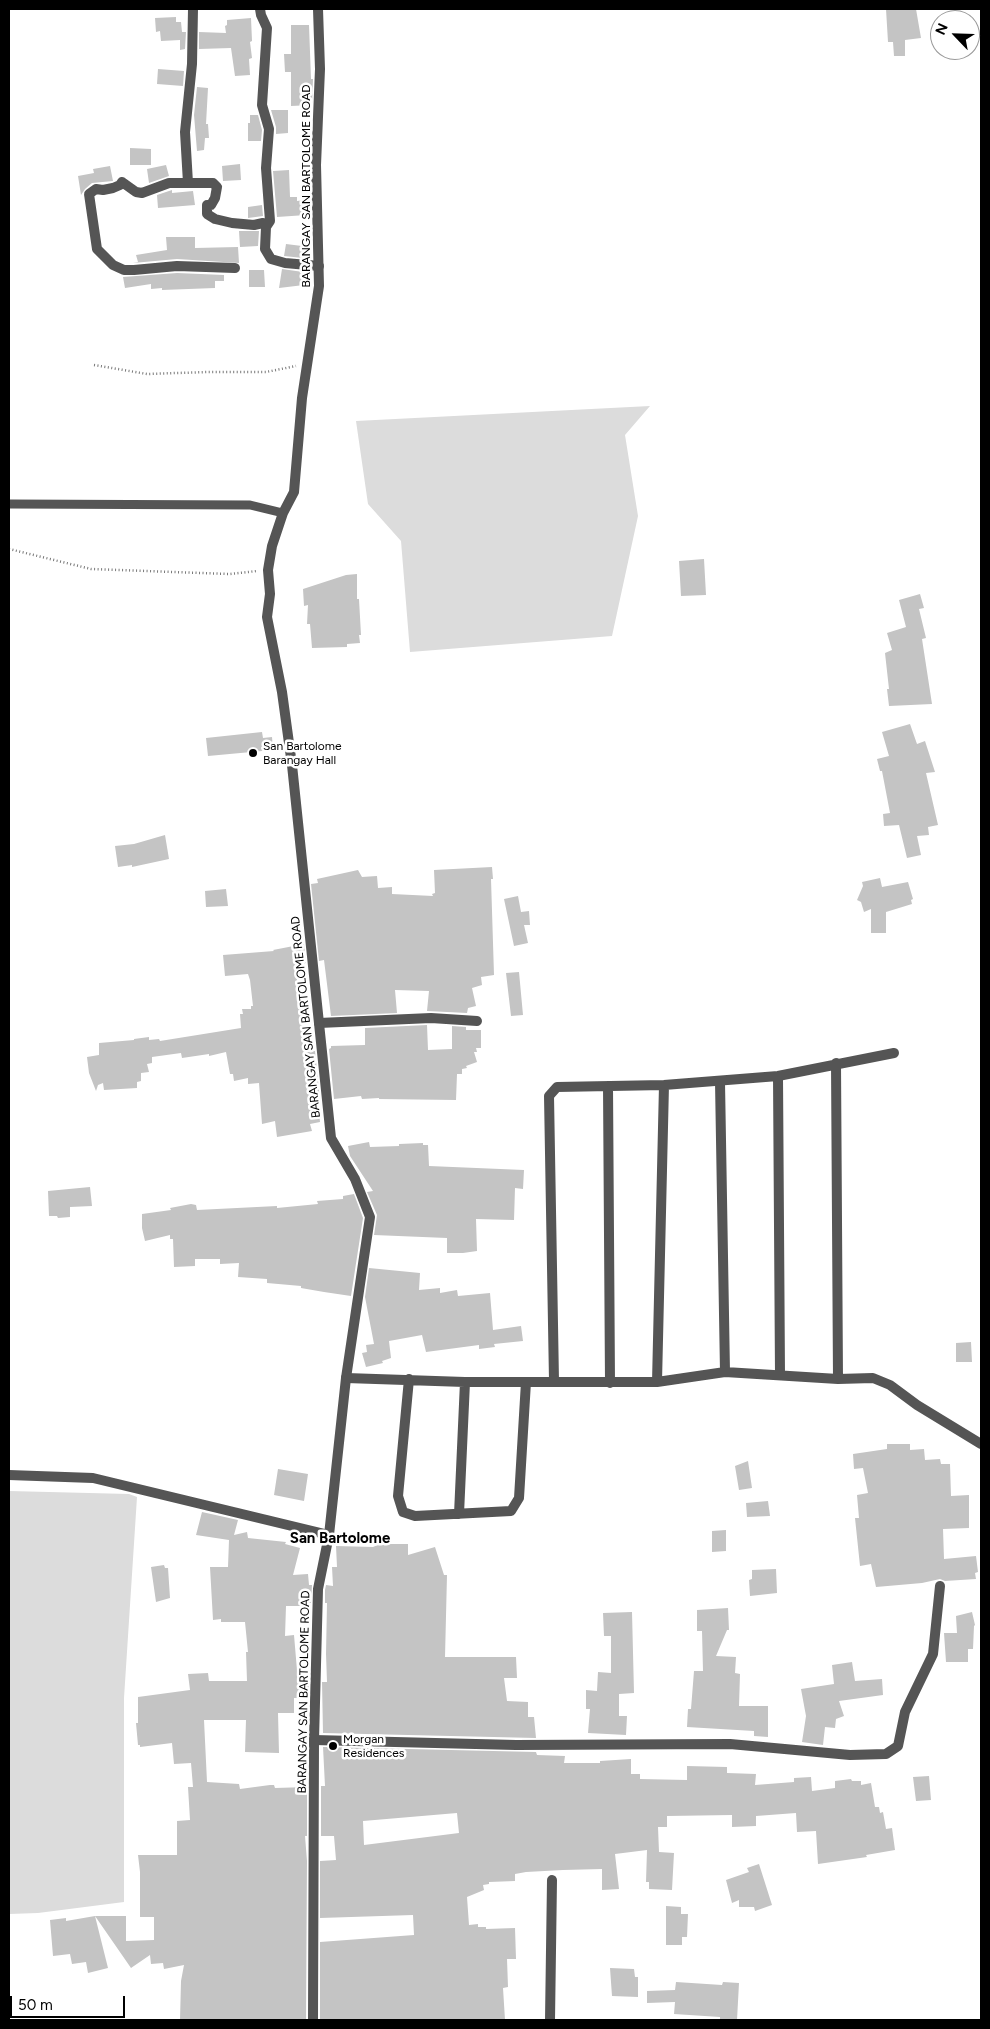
<!DOCTYPE html>
<html>
<head>
<meta charset="utf-8">
<style>
  body { margin:0 }
  #map { position:relative; width:990px; height:2029px; overflow:hidden; background:#fff; font-family:Figtree,sans-serif }
  canvas { display:block }
  .frame { position:absolute; inset:0; border:10px solid #000; pointer-events:none }
  .north { position:absolute; left:930px; top:10px; width:50px; height:50px; box-sizing:border-box; background:#fff; border:1px solid #999; border-radius:50%; rotate:294deg; font-size:14px; font-weight:700; line-height:20px; text-align:center; color:#000 }
  .north::after { content:''; display:block; margin:auto; width:18px; height:22px; background:#000; clip-path:polygon(50% 0,100% 100%,50% 72%,0 100%) }
  .scale { position:absolute; left:10px; top:1996px; width:115px; height:22px; box-sizing:border-box; border:2px solid #000; border-top:0; padding-left:6px; font-size:15px; line-height:18px; white-space:nowrap; color:#000; -webkit-text-stroke:4px #fff; paint-order:stroke }
</style>
</head>
<body>
<div id="map">
<canvas width="990" height="2029"></canvas>
<div class="frame"></div>
<div class="north">N</div>
<div class="scale">50 m</div>
</div>
<script>
const ctx = document.querySelector('canvas').getContext('2d');
ctx.lineJoin = 'round';
function paint(path, color) { ctx.fillStyle = color; ctx.fill(path, 'evenodd'); }
const shape = rows => new Path2D(rows.map(r => 'M' + r).join(''));
function trace(path, color, width, dash) { ctx.strokeStyle = color; ctx.lineWidth = width; ctx.lineCap = dash ? 'butt' : 'round'; ctx.setLineDash(dash || []); ctx.stroke(path); }
function write(font, color, halo, rows, align = 'center') {
  ctx.font = font + ' Figtree,sans-serif'; ctx.lineWidth = 5; ctx.setLineDash([]); ctx.textBaseline = 'middle'; ctx.strokeStyle = halo; ctx.fillStyle = color; for (const [text, x, y, turn = 0] of rows) {
    ctx.save(); ctx.translate(x, y); ctx.rotate((+turn || 0) * Math.PI / 180); ctx.textAlign = isNaN(turn) ? turn : align; if (halo) ctx.strokeText(text, 0, 0); ctx.fillText(text, 0, 0); ctx.restore();
  }
}
const green = shape([
  [650,406,625,435,638,516,612,636,410,652,401,541,368,504,356,421],
  [9,1491,129,1494,137,1497,124,1698,124,1902,38,1913,9,1914]
]);
const building = shape([
  [886,9,916,9,921,38,905,40,905,56,894,56,893,42,888,42],
  [176,17,176,22,181,22,182,32,186,32,185,49,180,50,180,40,161,41,160,31,156,32,155,18],
  [251,18,252,41,250,42,252,58,249,59,250,75,235,76,231,48,199,49,199,32,226,33,225,26,227,25,227,20],
  [291,25,309,25,311,79,313,79,312,105,291,106,291,72,285,72,284,54,291,54],
  [158,69,184,71,183,86,157,84],
  [197,87,208,88,206,124,208,124,209,138,205,138,204,150,197,151,194,115],
  [271,110,288,110,288,133,276,134,276,127],
  [250,115,258,115,262,130,261,141,248,141,248,123,250,123],
  [130,148,151,149,151,165,130,165],
  [240,164,241,180,223,181,222,166],
  [166,165,169,176,149,183,147,169],
  [110,166,113,181,92,183,85,189,81,195,78,176,94,173,93,169],
  [289,170,290,197,297,197,297,201,306,200,306,215,277,217,273,171],
  [172,190,172,193,193,191,195,205,158,208,157,195],
  [262,205,263,216,248,218,248,207],
  [239,231,259,231,258,246,240,247],
  [166,237,195,237,195,248,238,247,239,263,177,259,133,263,138,262,136,255,167,250],
  [286,244,302,246,303,258,284,256],
  [282,269,303,272,304,285,279,288],
  [249,270,264,270,265,287,249,287],
  [177,273,224,275,224,281,215,281,215,288,162,290,162,288,151,289,151,284,125,288,123,277],
  [704,559,706,595,681,596,679,561],
  [357,574,357,599,359,599,361,635,359,635,360,643,347,644,347,647,312,648,310,624,307,624,308,605,304,606,303,589,346,575],
  [920,594,924,608,919,609,926,638,922,639,932,704,889,706,887,689,889,689,885,653,892,650,887,633,906,627,899,600],
  [910,724,917,744,925,741,935,772,926,773,938,825,928,827,929,835,917,836,921,855,907,858,899,825,884,826,883,814,890,813,882,771,880,771,877,759,889,756,882,732],
  [262,732,263,738,272,737,273,750,208,756,206,738],
  [165,835,169,859,132,867,132,865,118,867,115,846,134,844],
  [492,867,493,879,491,879,494,975,481,977,482,985,472,988,476,1006,468,1008,467,1013,427,1011,429,991,395,990,397,1013,331,1016,324,960,319,961,311,884,318,883,317,879,358,870,362,877,377,876,378,888,392,887,392,894,433,896,432,894,435,893,434,870],
  [880,878,882,887,908,882,913,899,911,900,912,904,886,912,886,933,871,933,871,909,864,912,861,902,857,900,863,886,862,882],
  [226,889,228,906,206,907,205,891],
  [518,896,521,912,529,911,530,925,524,925,528,943,514,946,504,899],
  [304,944,306,963,296,965,299,1003,306,1052,315,1051,320,1100,318,1101,320,1122,310,1124,312,1131,277,1137,275,1121,262,1124,259,1083,248,1084,248,1078,234,1081,233,1074,230,1074,226,1052,209,1056,209,1054,182,1058,181,1053,152,1057,152,1063,147,1064,149,1072,141,1073,141,1081,137,1082,137,1088,104,1090,103,1083,98,1085,96,1091,89,1073,87,1057,99,1055,99,1043,134,1040,134,1039,149,1037,149,1040,159,1039,160,1041,241,1028,240,1014,243,1014,242,1009,251,1009,251,1006,253,1006,250,980,248,974,225,976,223,955,274,951,273,950],
  [519,972,523,1015,511,1016,506,973],
  [427,1025,428,1050,452,1049,452,1026,466,1027,466,1030,481,1030,481,1048,476,1048,477,1052,474,1052,477,1062,466,1066,467,1068,462,1069,462,1074,457,1074,456,1100,379,1099,379,1098,362,1099,361,1096,334,1099,329,1049,331,1048,331,1046,365,1045,365,1028],
  [369,1142,370,1147,399,1146,399,1144,423,1143,423,1145,428,1145,429,1166,524,1170,523,1189,515,1188,514,1220,476,1219,477,1251,463,1253,447,1253,447,1238,374,1235,377,1215,367,1192,373,1191,350,1156,348,1146],
  [90,1187,92,1206,70,1207,70,1217,58,1218,57,1216,49,1216,48,1191],
  [354,1194,363,1218,351,1296,324,1292,301,1288,301,1286,267,1283,267,1279,238,1277,239,1263,220,1264,220,1259,195,1259,195,1266,174,1267,173,1239,170,1239,170,1235,145,1241,142,1228,142,1214,171,1210,170,1208,191,1204,196,1205,197,1210,277,1206,277,1208,318,1204,317,1201,343,1199,343,1196],
  [369,1268,420,1273,419,1290,440,1288,440,1293,457,1290,458,1296,490,1293,493,1330,521,1326,523,1341,494,1344,495,1347,479,1349,479,1345,426,1352,422,1335,389,1341,391,1358,382,1361,383,1363,366,1367,362,1353,367,1352,366,1345,374,1344,365,1297],
  [971,1342,972,1362,956,1362,956,1343],
  [887,1444,910,1444,910,1450,924,1449,925,1460,940,1459,941,1464,950,1464,951,1496,969,1495,969,1528,943,1529,944,1559,976,1556,978,1572,975,1573,976,1579,945,1581,940,1579,922,1583,876,1587,871,1564,860,1566,855,1518,859,1518,857,1495,868,1493,863,1468,854,1469,853,1454,887,1449],
  [748,1461,752,1488,739,1490,735,1466],
  [278,1469,308,1474,304,1501,274,1495],
  [768,1501,770,1516,747,1517,746,1503],
  [202,1512,238,1520,234,1535,247,1532,248,1538,286,1542,285,1544,300,1548,293,1575,308,1574,309,1585,312,1585,311,1603,300,1603,300,1606,286,1606,285,1636,294,1635,298,1682,309,1682,308,1698,294,1698,294,1713,278,1713,279,1753,245,1752,246,1720,204,1720,207,1782,239,1784,240,1789,270,1785,274,1785,275,1788,307,1787,307,1836,305,1836,307,1861,306,2020,180,2020,181,1981,184,1965,164,1969,163,1963,151,1964,150,1955,131,1968,95,1916,126,1916,126,1941,154,1940,154,1917,140,1917,140,1872,138,1855,177,1855,177,1821,190,1820,188,1787,193,1787,191,1763,174,1764,172,1743,140,1747,140,1745,138,1745,136,1723,138,1723,138,1697,190,1690,188,1674,208,1673,209,1681,247,1681,246,1652,248,1652,245,1622,221,1622,221,1619,213,1620,210,1567,228,1567,229,1540,196,1535],
  [726,1530,726,1551,712,1552,712,1531],
  [380,1544,408,1544,408,1555,435,1547,444,1575,447,1575,445,1657,516,1657,517,1678,504,1678,507,1701,528,1702,528,1717,534,1717,536,1738,323,1733,322,1682,327,1682,326,1654,327,1603,325,1603,325,1590,326,1585,333,1586,332,1567,337,1567,336,1546,373,1547],
  [164,1565,165,1568,168,1568,170,1598,156,1602,151,1567],
  [776,1569,777,1593,750,1596,749,1580,752,1579,752,1570],
  [728,1608,729,1630,727,1630,716,1656,736,1657,735,1673,740,1674,739,1706,768,1706,768,1737,754,1736,754,1731,687,1727,688,1709,691,1709,694,1671,703,1671,702,1631,697,1631,697,1610],
  [632,1612,634,1693,619,1694,619,1716,627,1716,626,1735,588,1733,590,1709,586,1709,586,1690,597,1691,598,1672,611,1673,611,1636,604,1636,603,1613],
  [972,1612,975,1625,974,1626,973,1649,968,1649,968,1662,946,1662,944,1633,957,1633,956,1616],
  [852,1662,855,1681,882,1679,883,1695,839,1701,844,1716,836,1719,835,1728,825,1727,823,1745,802,1742,806,1716,801,1689,834,1684,832,1665],
  [323,1747,536,1752,537,1755,565,1756,564,1763,600,1763,600,1761,631,1759,631,1774,640,1774,640,1779,687,1780,687,1766,727,1767,727,1773,756,1774,755,1785,794,1782,794,1778,811,1777,812,1791,835,1788,835,1781,851,1779,852,1781,861,1781,861,1785,871,1783,875,1807,879,1807,880,1813,883,1812,886,1829,892,1828,895,1850,866,1855,867,1857,818,1864,816,1831,797,1832,796,1813,756,1816,756,1826,732,1827,732,1815,667,1816,667,1827,658,1827,659,1852,674,1853,672,1890,649,1889,649,1882,646,1882,647,1850,615,1854,619,1889,602,1890,602,1869,563,1870,526,1872,515,1874,515,1881,489,1882,489,1884,483,1885,484,1890,467,1897,469,1925,478,1924,478,1927,486,1927,486,1929,515,1928,516,1959,507,1959,508,1987,503,1988,505,2020,320,2020,320,1942,414,1935,413,1915,320,1918,320,1861,336,1860,334,1836,321,1836,321,1786,325,1786],
  [457,1813,459,1833,364,1845,363,1821],
  [929,1776,931,1800,916,1801,913,1777],
  [759,1864,772,1905,755,1911,754,1907,739,1907,739,1900,732,1903,726,1880,749,1872,747,1868],
  [666,1906,681,1907,681,1914,688,1914,687,1937,682,1937,682,1945,666,1945],
  [95,1916,108,1968,88,1973,86,1962,72,1964,70,1954,53,1956,50,1920,66,1918,66,1921],
  [610,1968,634,1969,635,1977,638,1977,638,1997,612,1996],
  [676,1982,722,1985,723,1982,739,1983,737,2020,720,2020,720,2017,674,2014,675,2002,647,2003,647,1991,675,1990]
]);
const path = shape([
  [94,365,147,374,208,372,266,372,296,366],
  [9,549,91,569,230,574,257,571]
]);
const service = shape([
  [9,504,250,505,283,513]
]);
const minor = shape([
  [260,9,261,15,267,28,262,105,269,129,266,168,270,221,266,227],
  [188,183,185,132,192,64,193,9],
  [235,268,177,266,134,270,124,270,113,265,97,249,89,194,96,189,103,190,113,188,120,185,122,182,136,192,142,193,169,183,213,183,217,187,215,198,211,205,207,205,207,214,215,219,232,223,254,225,263,223,266,227,265,249,271,259,285,263,319,266],
  [319,1023,431,1018,477,1021],
  [778,1076,780,1375],
  [720,1082,725,1372],
  [608,1086,610,1383],
  [346,1378,465,1382,657,1382,725,1372,838,1379,836,1063],
  [409,1379,398,1496,403,1512,415,1516,511,1511,519,1498,526,1382],
  [838,1379,873,1378,890,1385,917,1405,981,1444],
  [554,1381,549,1096,557,1087,664,1085,778,1076,894,1053],
  [657,1382,664,1085],
  [9,1475,93,1478,329,1535],
  [459,1514,465,1382],
  [314,1740,516,1745,730,1744,850,1755,886,1754,898,1746,905,1712,933,1654,940,1586],
  [550,2020,552,1880]
]);
const tertiary = shape([
  [313,2020,314,1740,318,1589,329,1535,346,1378,370,1217,355,1179,331,1138,292,765,282,692,267,617,270,594,268,570,272,546,283,513,294,492,302,398,319,286,316,165,320,69,318,9]
]);
const markers = [
  [253,753,5,"#000"],
  [333,1746,5,"#000"]
];
const streetNames = [
  ["BARANGAY SAN BARTOLOME ROAD",306,186,-90],
  ["BARANGAY SAN BARTOLOME ROAD",306,1017,-96],
  ["BARANGAY SAN BARTOLOME ROAD",304,1692,-89]
];
const poiNames = [
  ["San Bartolome",263,746],
  ["Barangay Hall",263,760],
  ["Morgan",343,1739],
  ["Residences",343,1753]
];
const quarterNames = [
  ["San Bartolome",340,1539]
];
paint(green, '#dcdcdc');
paint(building, '#c4c4c4');
trace(path, '#777', 2.5, [1, 2.5]);
trace(service, '#555', 9);
trace(minor, '#555', 10);
trace(tertiary, '#555', 10);
for (const [x, y, r, color] of markers) { const dot = new Path2D(); dot.arc(x, y, r, 0, 2 * Math.PI); ctx.fillStyle = color; ctx.fill(dot); trace(dot, '#fff', 2); }
write('12px', '#000', '#fff', streetNames);
write('12px', '#000', '#fff', poiNames, 'left');
write('bold 15px', '#000', '#fff', quarterNames);
</script>
</body>
</html>
